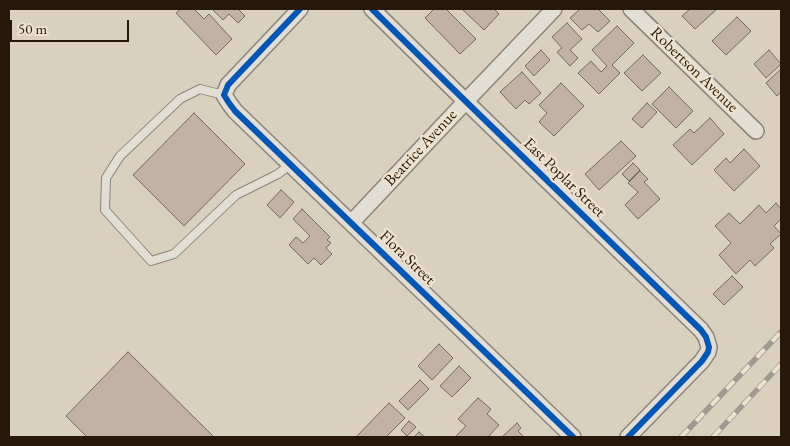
<!DOCTYPE html>
<html>
<head>
<meta charset="utf-8">
<style>
  body { margin:0 }
  #map { position:relative; width:790px; height:446px; overflow:hidden; background:#dad0be; font-family:"EB Garamond",serif }
  canvas { display:block }
  .frame { position:absolute; inset:0; border:10px solid #261709; pointer-events:none }
  .scale { position:absolute; left:10px; top:20px; width:119px; height:22px; box-sizing:border-box; border:2px solid #261709; border-top:0; padding-left:6px; font-size:15px; line-height:18px; white-space:nowrap; color:#261709; -webkit-text-stroke:4px #efe3cd; paint-order:stroke }
</style>
</head>
<body>
<div id="map">
<canvas width="790" height="446"></canvas>
<div class="frame"></div>
<div class="scale">50 m</div>
</div>
<script>
const ctx = document.querySelector('canvas').getContext('2d');
ctx.lineJoin = 'round';
function paint(path, color) { ctx.fillStyle = color; ctx.fill(path, 'evenodd'); }
const shape = rows => new Path2D(rows.map(r => 'M' + r).join(''));
function trace(path, color, width, dash) { ctx.strokeStyle = color; ctx.lineWidth = width; ctx.lineCap = dash ? 'butt' : 'round'; ctx.setLineDash(dash || []); ctx.stroke(path); }
function write(font, color, halo, rows, align = 'center') {
  ctx.font = font + ' "EB Garamond",serif'; ctx.lineWidth = 4.5; ctx.setLineDash([]); ctx.textBaseline = 'middle'; ctx.strokeStyle = halo; ctx.fillStyle = color; for (const [text, x, y, turn = 0] of rows) {
    ctx.save(); ctx.translate(x, y); ctx.rotate((+turn || 0) * Math.PI / 180); ctx.textAlign = isNaN(turn) ? turn : align; if (halo) ctx.strokeText(text, 0, 0); ctx.fillText(text, 0, 0); ctx.restore();
  }
}
const building = shape([
  [181,9,194,9,204,19,209,14,232,39,216,55,176,13,181,9],
  [212,9,238,9,245,16,238,23,229,14,223,20,212,9],
  [434,9,446,9,476,39,460,54,425,18,434,9],
  [462,9,494,9,499,14,484,30,462,9],
  [580,9,598,9,610,21,598,32,589,24,582,30,570,18,580,9],
  [690,9,717,9,695,29,682,16,690,9],
  [737,17,751,31,726,55,712,41,737,17],
  [567,23,582,39,570,50,578,58,570,66,557,52,562,48,552,37,567,23],
  [617,26,634,43,612,65,620,73,599,94,578,73,591,61,601,72,607,66,592,50,617,26],
  [541,50,550,60,534,76,525,66,541,50],
  [769,50,781,64,766,78,754,64,769,50],
  [643,55,661,73,642,91,624,73,643,55],
  [781,69,781,92,777,96,766,83,781,69],
  [522,72,541,93,529,104,525,100,516,109,500,92,522,72],
  [561,83,584,106,554,136,539,122,547,113,539,105,561,83],
  [669,87,693,111,676,128,652,104,669,87],
  [647,103,657,112,642,128,632,119,647,103],
  [194,113,245,164,184,226,133,175,194,113],
  [710,118,724,134,692,165,673,145,690,129,694,133,710,118],
  [621,141,636,156,599,190,585,174,621,141],
  [744,149,760,166,734,191,714,170,726,158,730,163,744,149],
  [633,163,640,170,629,181,622,174,633,163],
  [640,171,648,179,644,182,660,199,638,219,625,205,638,192,628,183,640,171],
  [281,190,294,202,280,218,267,205,281,190],
  [776,203,781,209,781,219,774,226,781,234,770,244,774,248,755,266,750,260,736,274,719,255,731,243,715,226,729,213,740,224,759,205,766,213,776,203],
  [302,209,330,237,327,240,331,243,326,248,332,254,321,265,314,258,308,264,289,245,296,237,303,243,310,236,293,219,302,209],
  [732,276,743,287,724,305,713,294,732,276],
  [439,344,453,358,432,380,418,366,439,344],
  [128,352,214,437,87,437,66,416,128,352],
  [459,366,471,378,452,397,440,386,459,366],
  [420,380,429,389,408,410,399,401,420,380],
  [478,398,491,409,487,414,499,425,488,437,455,437,466,426,458,419,478,398],
  [389,403,405,418,386,437,356,437,389,403],
  [409,421,416,427,407,436,401,430,409,421],
  [517,423,521,428,518,431,524,437,502,437,517,423],
  [419,432,425,437,414,437,419,432]
]);
const service = shape([
  [224,95,200,89,180,99,120,156,106,178,105,210,151,261,174,254,236,195,278,174,291,164]
]);
const minor = shape([
  [300,9,228,85,224,95,229,103,235,111,573,437],
  [372,9,452,88,701,330,706,337,709,347,708,352,702,361,628,437],
  [631,9,756,131],
  [351,223,466,101,554,9]
]);
const rail = shape([
  [681,437,781,332],
  [713,437,781,364]
]);
const cycleway = shape([
  [300,9,228,85,224,95,229,103,235,111,573,437],
  [372,9,452,88,701,330,706,337,709,347,708,352,702,361,628,437]
]);
const streetNames = [
  ["Robertson Avenue",694,70,44],
  ["Beatrice Avenue",421,148,-47],
  ["East Poplar Street",564,178,44],
  ["Flora Street",407,258,44]
];
paint(building, '#c3b1a5');
trace(building, '#726a5f', 1);
trace(service, '#8b8478', 10);
trace(minor, '#8b8478', 18);
trace(service, '#e2ded4', 8);
trace(minor, '#e2ded4', 15);
trace(rail, '#9f9a91', 5.5);
trace(rail, '#efe3cd', 4, [11]);
trace(cycleway, '#0057b8', 6);
write('16px', '#261709', '#efe3cd', streetNames);
</script>
</body>
</html>
